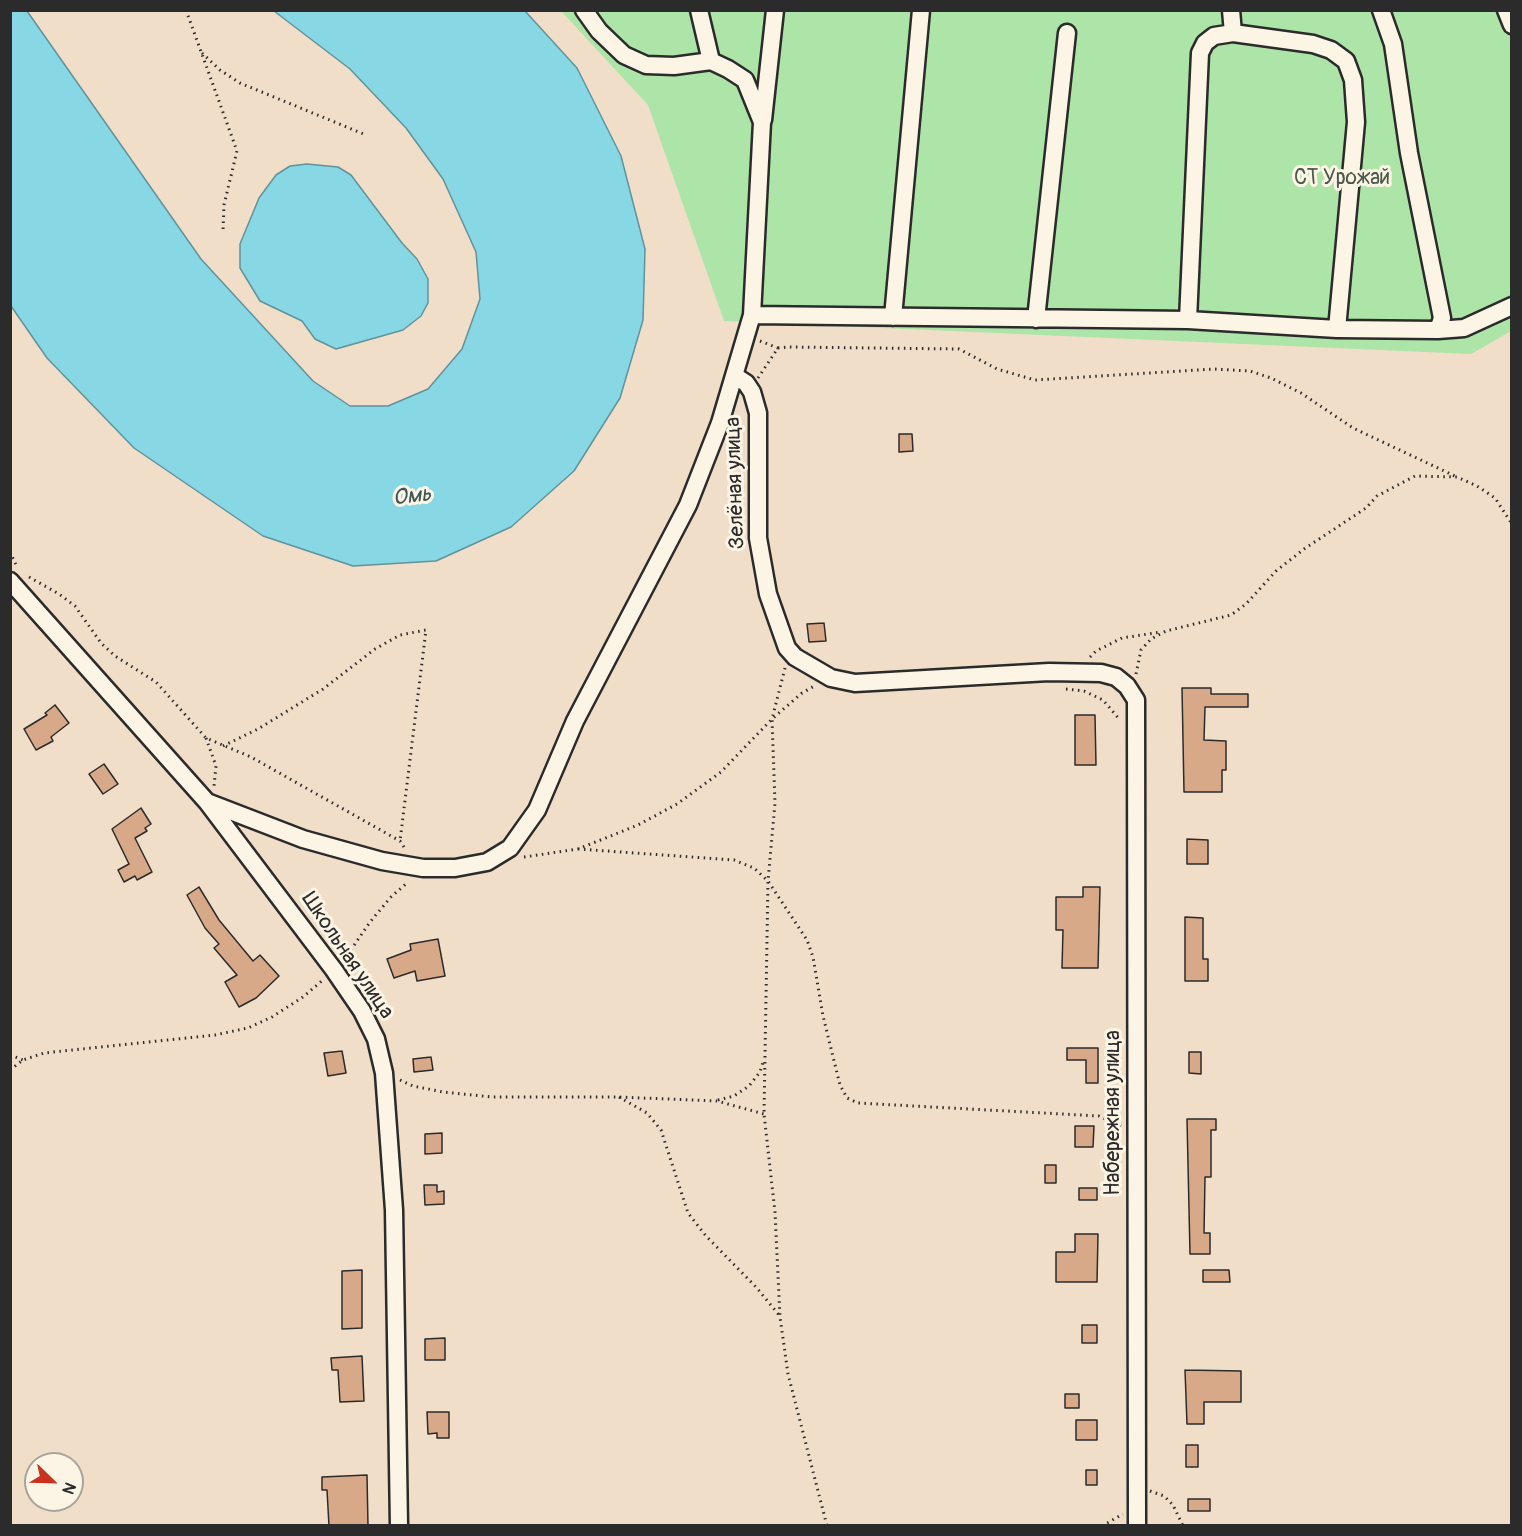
<!DOCTYPE html>
<html>
<head>
<meta charset="utf-8">
<style>
  body { margin:0 }
  #map { position:relative; width:1522px; height:1536px; overflow:hidden; background:#f1dec9; font-family:Pangolin,sans-serif }
  canvas { display:block }
  .frame { position:absolute; inset:0; border:12px solid #2b2b2b; pointer-events:none }
  .north { position:absolute; left:24px; top:1452px; width:60px; height:60px; box-sizing:border-box; background:#fcf5e5; border:2px solid #a8a49b; border-radius:50%; rotate:113deg; font-size:16px; font-weight:700; line-height:24px; text-align:center; color:#2b2b2b }
  .north::after { content:''; display:block; margin:auto; width:21px; height:27px; background:#c8321e; clip-path:polygon(50% 0,100% 100%,50% 72%,0 100%) }
</style>
</head>
<body>
<div id="map">
<canvas width="1522" height="1536"></canvas>
<div class="frame"></div>
<div class="north">N</div>
</div>
<script>
const ctx = document.querySelector('canvas').getContext('2d');
ctx.lineJoin = 'round';
function paint(path, color) { ctx.fillStyle = color; ctx.fill(path, 'evenodd'); }
const shape = rows => new Path2D(rows.map(r => 'M' + r).join(''));
function trace(path, color, width, dash) { ctx.strokeStyle = color; ctx.lineWidth = width; ctx.lineCap = dash ? 'butt' : 'round'; ctx.setLineDash(dash || []); ctx.stroke(path); }
function write(font, color, halo, rows, align = 'center') {
  ctx.font = font + ' Pangolin,sans-serif'; ctx.lineWidth = 6; ctx.setLineDash([]); ctx.textBaseline = 'middle'; ctx.strokeStyle = halo; ctx.fillStyle = color; for (const [text, x, y, turn = 0] of rows) {
    ctx.save(); ctx.translate(x, y); ctx.rotate((+turn || 0) * Math.PI / 180); ctx.textAlign = isNaN(turn) ? turn : align; if (halo) ctx.strokeText(text, 0, 0); ctx.fillText(text, 0, 0); ctx.restore();
  }
}
const green = shape([
  [561,11,1511,11,1511,331,1471,354,724,321,648,105]
]);
const water = shape([
  [10,11,27,11,201,259,313,381,350,406,388,406,428,389,462,349,480,299,476,252,443,179,406,128,350,69,274,11,525,11,577,68,621,156,645,249,643,320,620,398,574,471,511,527,436,561,353,566,263,536,134,448,47,358,11,306,10,11],
  [307,164,338,167,351,175,402,243,417,259,428,279,428,303,421,316,403,330,336,349,315,339,302,321,260,301,240,268,240,244,259,198,276,175,290,166,307,164]
]);
const building = shape([
  [899,434,912,434,913,451,899,452,899,434],
  [824,623,826,641,809,642,807,624,824,623],
  [1182,688,1211,688,1211,694,1248,694,1248,707,1205,707,1204,740,1226,741,1226,770,1222,770,1222,792,1184,792,1182,688],
  [55,705,69,723,51,737,53,741,36,750,24,729,47,715,45,713,55,705],
  [1075,715,1095,715,1096,765,1075,765,1075,715],
  [104,764,118,784,103,794,89,774,104,764],
  [141,808,151,824,145,828,147,831,135,838,152,872,137,880,135,876,124,882,118,870,129,864,112,829,141,808],
  [1187,839,1208,840,1208,864,1187,864,1187,839],
  [199,887,219,920,253,961,260,955,279,976,256,998,239,1007,225,982,237,975,214,948,219,944,205,928,187,895,199,887],
  [1083,887,1100,887,1098,968,1062,968,1063,930,1056,930,1056,897,1083,897,1083,887],
  [1185,917,1203,918,1203,959,1208,959,1208,981,1185,981,1185,917],
  [438,939,445,976,417,981,415,971,394,978,387,959,411,950,410,944,438,939],
  [1067,1048,1098,1048,1098,1083,1086,1083,1086,1060,1067,1060,1067,1048],
  [342,1051,346,1073,328,1076,324,1053,342,1051],
  [1189,1052,1201,1052,1201,1074,1189,1073,1189,1052],
  [431,1057,433,1070,414,1072,413,1059,431,1057],
  [1187,1119,1216,1119,1216,1130,1211,1130,1211,1177,1205,1177,1204,1233,1210,1233,1210,1254,1190,1254,1187,1119],
  [1075,1126,1094,1126,1093,1147,1075,1147,1075,1126],
  [442,1133,442,1153,425,1154,425,1134,442,1133],
  [1045,1165,1056,1165,1056,1183,1045,1183,1045,1165],
  [424,1185,437,1185,437,1192,444,1191,444,1204,425,1205,424,1185],
  [1079,1188,1097,1188,1097,1200,1079,1200,1079,1188],
  [1075,1234,1098,1234,1097,1282,1056,1282,1056,1252,1075,1252,1075,1234],
  [362,1270,362,1328,342,1329,342,1271,362,1270],
  [1203,1270,1229,1270,1230,1282,1203,1282,1203,1270],
  [1082,1325,1097,1325,1097,1343,1082,1343,1082,1325],
  [445,1338,445,1360,425,1360,425,1339,445,1338],
  [362,1356,364,1401,340,1402,338,1370,332,1370,331,1358,362,1356],
  [1185,1370,1241,1371,1241,1402,1204,1402,1204,1424,1187,1424,1185,1370],
  [1065,1394,1079,1394,1079,1408,1065,1408,1065,1394],
  [427,1412,449,1412,449,1438,437,1438,437,1433,428,1434,427,1412],
  [1076,1420,1097,1420,1097,1440,1076,1440,1076,1420],
  [1186,1445,1198,1445,1198,1467,1186,1467,1186,1445],
  [1086,1470,1097,1470,1097,1485,1086,1485,1086,1470],
  [367,1475,368,1526,329,1526,327,1490,322,1490,322,1477,367,1475],
  [1188,1499,1210,1499,1210,1511,1188,1511,1188,1499]
]);
const path = shape([
  [186,10,237,151,224,205,223,231],
  [202,53,220,70,240,83,366,135],
  [760,341,778,348],
  [758,378,778,348,788,347,959,349,997,369,1035,380,1214,369,1250,371,1271,378,1301,393,1353,428,1457,477],
  [10,552,17,567],
  [29,577,59,594,75,606,101,643,115,656,156,682,206,738,251,757,400,841,406,850],
  [1090,657,1096,651,1122,638,1161,632],
  [785,668,772,719,775,803,768,881,764,1114,775,1212,780,1317,788,1374,827,1526],
  [1136,674,1141,650,1151,639,1166,631,1231,615,1246,604,1276,571,1304,549,1366,508,1377,496,1415,476,1457,477,1477,486,1495,498,1512,524],
  [1066,689,1084,691,1103,700,1120,720],
  [206,738,216,766,214,786],
  [223,746,258,729,323,689,375,649,400,635,426,630,400,841],
  [578,849,734,860,754,868,768,881,807,940,813,957,823,1016,840,1085,847,1098,858,1103,1099,1116,1121,1126],
  [524,857,578,849,638,825,677,804,721,772,772,719,802,693,816,685],
  [344,960,370,922,391,897,408,882],
  [10,1055,23,1060],
  [10,1070,23,1060,44,1053,215,1035,248,1028,272,1017,303,997,324,979],
  [400,1080,413,1086,443,1092,492,1097,617,1097,717,1101,764,1114],
  [619,1097,647,1113,661,1130,688,1213,706,1236,756,1287,779,1315],
  [718,1100,734,1096,749,1086,760,1072,764,1059],
  [1150,1491,1164,1496,1173,1505,1183,1526],
  [1102,1526,1123,1514]
]);
const minor = shape([
  [699,10,711,61],
  [1231,10,1233,33],
  [1506,10,1512,25],
  [763,120,775,10],
  [752,315,1188,320,1337,329,1438,330,1442,318,1409,153,1393,44,1381,10],
  [893,317,921,10],
  [1036,319,1067,33],
  [1188,320,1200,53,1205,43,1214,36,1233,33,1313,44,1331,50,1346,61,1353,80,1356,122,1337,329],
  [1438,330,1464,328,1512,306],
  [735,376,746,383,752,392,758,413,758,538,768,594,787,648,795,657,831,678,855,683,1049,672,1101,673,1116,677,1127,686,1136,700,1137,1526],
  [10,581,207,802,334,970,362,1011,376,1039,384,1073,394,1210,399,1526],
  [207,802,303,839,382,861,423,868,455,868,487,862,510,848,537,810,575,721,688,505,720,423,752,315,762,122,745,80,728,69,711,61,674,66,646,65,624,55,599,31,584,10]
]);
const parkNames = [
  ["СТ Урожай",1342,179]
];
const streetNames = [
  ["Зелёная улица",736,483,-92],
  ["Школьная улица",347,956,56],
  ["Набережная улица",1114,1113,-90]
];
const waterNames = [
  ["Омь",412,497,-7]
];
paint(green, '#ade4a7');
paint(water, '#87d7e4');
trace(water, '#62929a', 1.5);
paint(building, '#d7a988');
trace(building, '#2b2b2b', 1.5);
trace(minor, '#2b2b2b', 21);
trace(path, '#2b2b2b', 3, [1.5, 4.5]);
trace(minor, '#fcf5e5', 16);
write('21px', '#4c594a', '#fcf5e5', parkNames);
write('21px', '#2b2b2b', '#fcf5e5', streetNames);
write('italic 22px', '#425659', '#fcf5e5', waterNames);
</script>
</body>
</html>
